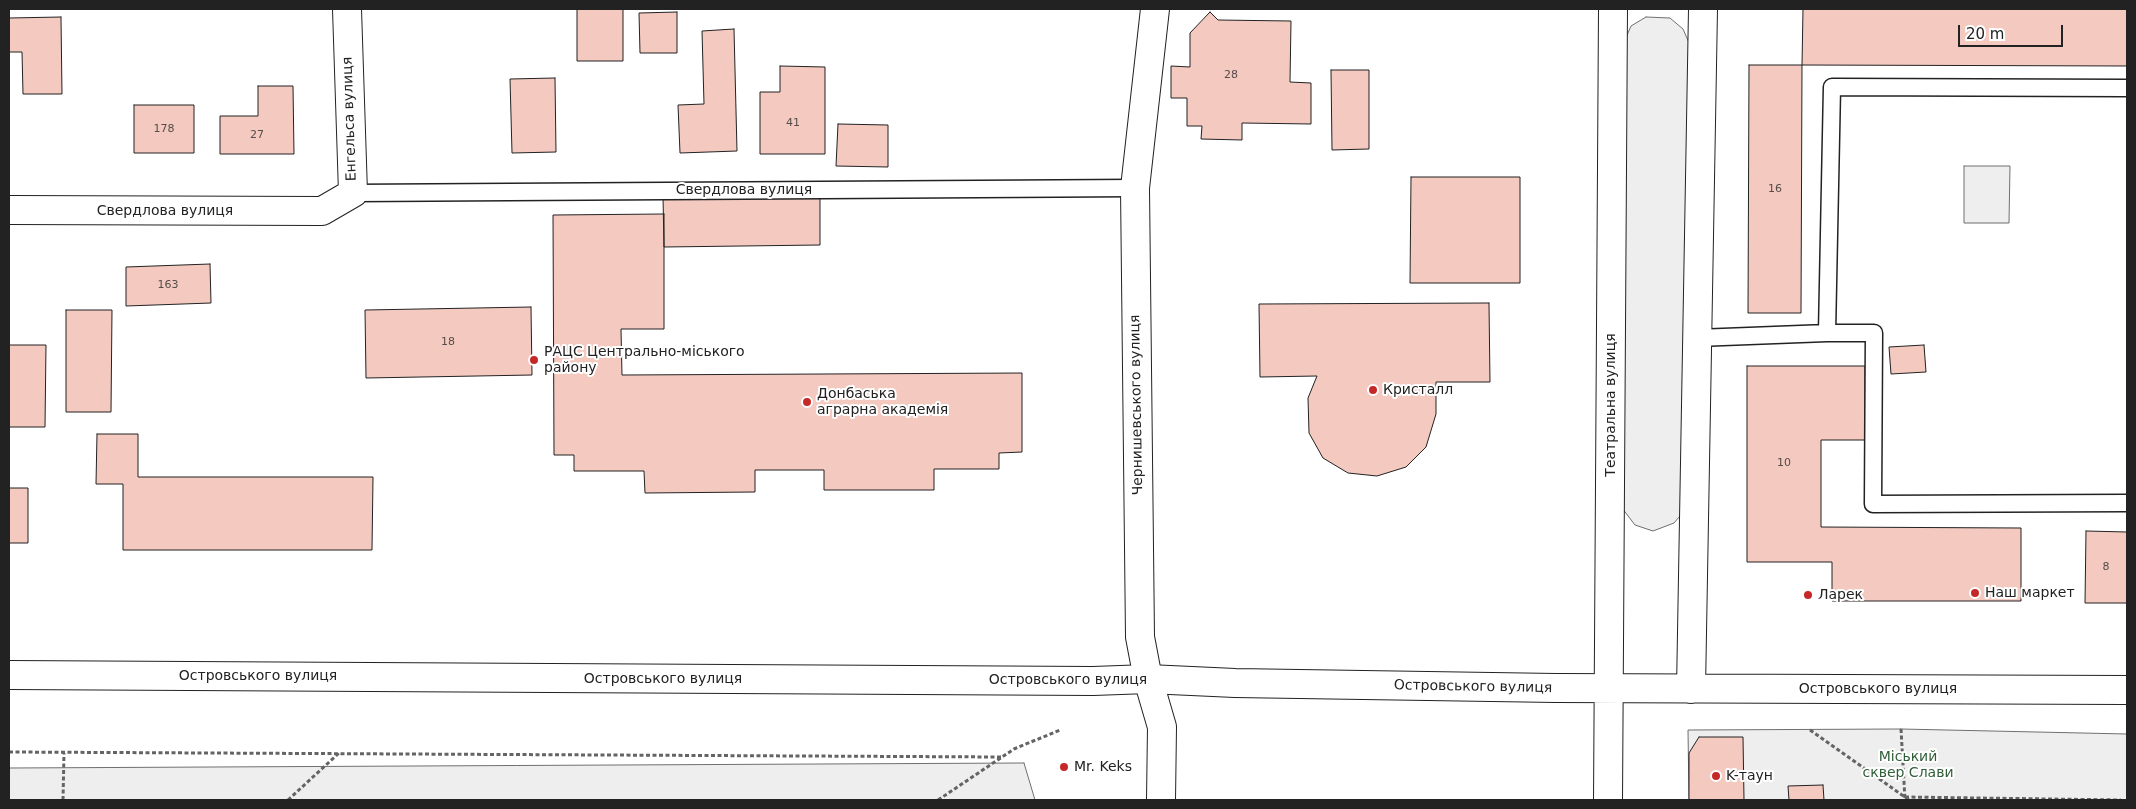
<!DOCTYPE html>
<html>
<head>
<meta charset="utf-8">
<style>
  body { margin:0 }
  #map { position:relative; width:2136px; height:809px; overflow:hidden; background:#fff; font-family:"DejaVu Sans",sans-serif }
  canvas { display:block }
  .frame { position:absolute; inset:0; border:10px solid #222; pointer-events:none }
  .scale { position:absolute; left:1958px; top:25px; width:105px; height:22px; box-sizing:border-box; border:2px solid #222; border-top:0; padding-left:6px; font-size:15px; line-height:18px; white-space:nowrap; color:#222; -webkit-text-stroke:4px #fff; paint-order:stroke }
</style>
</head>
<body>
<div id="map">
<canvas width="2136" height="809"></canvas>
<div class="frame"></div>
<div class="scale">20 m</div>
</div>
<script>
const ctx = document.querySelector('canvas').getContext('2d');
ctx.lineJoin = 'round';
function paint(path, color) { ctx.fillStyle = color; ctx.fill(path, 'evenodd'); }
const shape = rows => new Path2D(rows.map(r => 'M' + r).join(''));
function trace(path, color, width, dash) { ctx.strokeStyle = color; ctx.lineWidth = width; ctx.lineCap = dash ? 'butt' : 'round'; ctx.setLineDash(dash || []); ctx.stroke(path); }
function write(font, color, halo, rows, align = 'center') {
  ctx.font = font + ' "DejaVu Sans",sans-serif'; ctx.lineWidth = 4; ctx.setLineDash([]); ctx.textBaseline = 'middle'; ctx.strokeStyle = halo; ctx.fillStyle = color; for (const [text, x, y, turn = 0] of rows) {
    ctx.save(); ctx.translate(x, y); ctx.rotate((+turn || 0) * Math.PI / 180); ctx.textAlign = isNaN(turn) ? turn : align; if (halo) ctx.strokeText(text, 0, 0); ctx.fillText(text, 0, 0); ctx.restore();
  }
}
const green = shape([
  [1646,17,1670,18,1683,29,1690,45,1685,510,1674,523,1653,531,1635,525,1622,508,1624,42,1631,26,1646,17],
  [1964,166,2010,166,2009,223,1964,223,1964,166],
  [1901,729,2127,734,2127,800,1689,800,1688,730,1901,729],
  [1024,763,1035,800,9,800,9,768,1024,763]
]);
const building = shape([
  [577,9,623,9,623,61,577,61,577,9],
  [1803,9,2127,9,2127,66,1802,65,1803,9],
  [677,12,677,53,640,53,639,13,677,12],
  [1210,12,1218,20,1291,21,1290,82,1311,83,1311,124,1242,123,1242,140,1201,139,1202,126,1187,126,1187,98,1171,98,1171,66,1190,67,1190,33,1210,12],
  [61,17,62,94,23,94,22,52,9,52,9,18,61,17],
  [734,29,737,151,680,153,678,105,704,104,702,31,734,29],
  [1749,65,1802,65,1801,313,1748,313,1749,65],
  [780,66,825,67,825,154,760,154,760,92,780,92,780,66],
  [1331,70,1369,70,1369,149,1332,150,1331,70],
  [555,78,556,152,512,153,510,79,555,78],
  [258,86,293,86,294,154,220,154,220,116,258,116,258,86],
  [134,105,194,105,194,153,134,153,134,105],
  [838,124,888,125,888,167,836,166,838,124],
  [1411,177,1520,177,1520,283,1410,283,1411,177],
  [820,194,820,245,664,247,663,196,820,194],
  [664,214,664,329,621,329,622,375,1022,373,1022,452,999,453,999,469,934,469,934,490,824,490,824,470,755,470,755,492,645,493,644,471,574,471,574,455,554,455,553,215,664,214],
  [210,264,211,303,126,306,126,267,210,264],
  [1489,303,1490,382,1436,382,1436,414,1426,447,1406,467,1377,476,1348,473,1323,458,1309,433,1308,398,1317,376,1260,377,1259,304,1489,303],
  [531,307,532,375,366,378,365,310,531,307],
  [66,310,112,310,111,412,66,412,66,310],
  [9,345,46,345,45,427,9,427,9,345],
  [1924,345,1926,372,1891,374,1889,347,1924,345],
  [1747,366,1865,366,1865,440,1821,440,1821,527,2021,528,2021,601,1832,601,1832,562,1747,562,1747,366],
  [97,434,138,434,138,477,373,477,372,550,123,550,123,484,96,484,97,434],
  [9,488,28,488,28,543,9,543,9,488],
  [2086,531,2127,532,2127,603,2085,603,2086,531],
  [1699,737,1743,737,1744,800,1689,800,1689,753,1699,737],
  [1823,785,1824,800,1789,800,1788,786,1823,785]
]);
const path = shape([
  [1901,729,1905,800],
  [1810,730,1909,800],
  [9,752,1002,757],
  [1905,797,2121,800],
  [63,800,64,753],
  [288,800,339,753],
  [938,800,1014,749,1060,730]
]);
const service = shape([
  [353,193,1135,188],
  [1827,333,1874,333,1873,504,2127,503],
  [1697,338,1827,333,1832,87,2127,88]
]);
const minor = shape([
  [1155,9,1135,188,1140,637,1148,679,1162,727,1161,800],
  [9,210,322,211,353,193,347,9]
]);
const tertiary = shape([
  [9,675,1093,681,1148,679,1235,683,1556,688,2127,690],
  [1691,689,1703,9],
  [1608,800,1613,9]
]);
const markers = [
  [534,360,5,"#c62828"],
  [1373,390,5,"#c62828"],
  [807,402,5,"#c62828"],
  [1975,593,5,"#c62828"],
  [1808,595,5,"#c62828"],
  [1064,767,5,"#c62828"],
  [1716,776,5,"#c62828"]
];
const numberNames = [
  ["28",1231,75],
  ["41",793,123],
  ["178",164,129],
  ["27",257,135],
  ["16",1775,189],
  ["163",168,285],
  ["18",448,342],
  ["10",1784,463],
  ["8",2106,567]
];
const streetNames = [
  ["Енгельса вулиця",350,119,-92],
  ["Свердлова вулиця",744,190],
  ["Свердлова вулиця",165,211],
  ["Чернишевського вулиця",1137,405,-91],
  ["Театральна вулиця",1611,405,-90],
  ["Островського вулиця",258,676],
  ["Островського вулиця",663,679],
  ["Островського вулиця",1068,680],
  ["Островського вулиця",1473,687,1],
  ["Островського вулиця",1878,689]
];
const poiNames = [
  ["РАЦС Центрально-міського",544,352],
  ["району",544,368],
  ["Кристалл",1383,390],
  ["Донбаська",817,394],
  ["аграрна академія",817,410],
  ["Наш маркет",1985,593],
  ["Ларек",1818,595],
  ["Mr. Keks",1074,767],
  ["K-таун",1726,776]
];
const parkNames = [
  ["Міський",1908,757],
  ["сквер Слави",1908,773]
];
paint(green, '#eee');
trace(green, '#6f6f6f', 1);
paint(building, '#f3c9c0');
trace(building, '#222', 1);
trace(service, '#222', 19);
trace(minor, '#222', 30);
trace(tertiary, '#222', 30);
trace(path, '#646464', 3, [4, 2.5]);
trace(service, '#fff', 16);
trace(minor, '#fff', 28);
trace(tertiary, '#fff', 28);
for (const [x, y, r, color] of markers) { const dot = new Path2D(); dot.arc(x, y, r, 0, 2 * Math.PI); ctx.fillStyle = color; ctx.fill(dot); trace(dot, '#fff', 2); }
write('11px', '#564c4a', null, numberNames);
write('14px', '#222', '#fff', streetNames);
write('14px', '#222', '#fff', poiNames, 'left');
write('14px', '#2f5e38', '#fff', parkNames);
</script>
</body>
</html>
